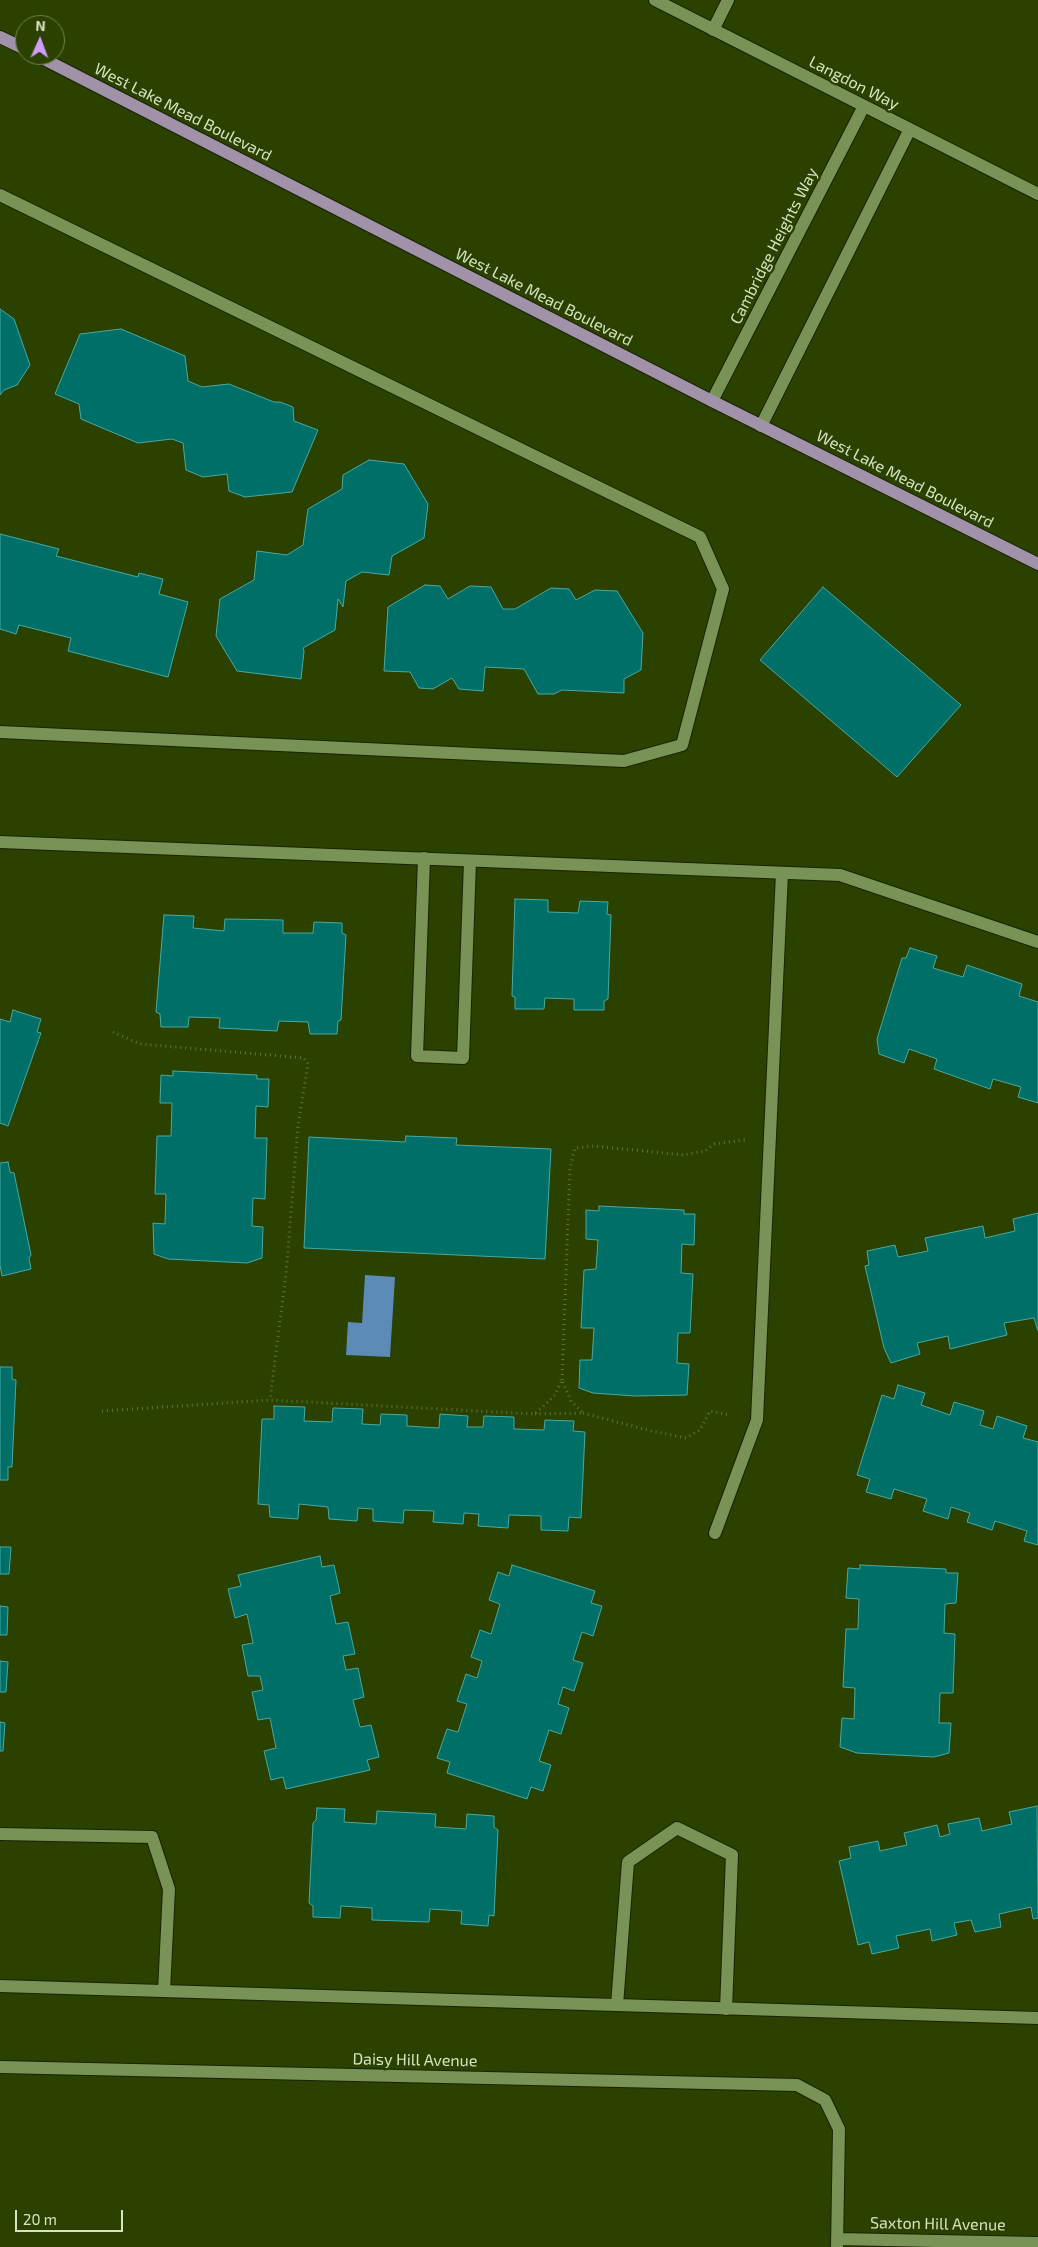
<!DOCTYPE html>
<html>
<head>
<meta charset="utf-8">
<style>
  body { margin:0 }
  #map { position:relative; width:1038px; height:2247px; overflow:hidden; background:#2b4100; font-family:"Exo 2",sans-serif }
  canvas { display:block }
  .north { position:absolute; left:15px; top:15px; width:50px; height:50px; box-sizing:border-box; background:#2b4100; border:1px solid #6f824e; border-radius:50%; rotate:2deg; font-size:14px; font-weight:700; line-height:20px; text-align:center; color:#d5e4c4 }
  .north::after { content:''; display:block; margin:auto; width:18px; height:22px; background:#d09dfe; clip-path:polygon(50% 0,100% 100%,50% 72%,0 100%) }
  .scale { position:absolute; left:15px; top:2210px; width:108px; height:22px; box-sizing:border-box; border:2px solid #d5e4c4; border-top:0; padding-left:6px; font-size:15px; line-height:18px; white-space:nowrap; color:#d5e4c4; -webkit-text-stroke:4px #2b4100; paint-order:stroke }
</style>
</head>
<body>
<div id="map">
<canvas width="1038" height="2247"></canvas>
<div class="north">N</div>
<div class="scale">20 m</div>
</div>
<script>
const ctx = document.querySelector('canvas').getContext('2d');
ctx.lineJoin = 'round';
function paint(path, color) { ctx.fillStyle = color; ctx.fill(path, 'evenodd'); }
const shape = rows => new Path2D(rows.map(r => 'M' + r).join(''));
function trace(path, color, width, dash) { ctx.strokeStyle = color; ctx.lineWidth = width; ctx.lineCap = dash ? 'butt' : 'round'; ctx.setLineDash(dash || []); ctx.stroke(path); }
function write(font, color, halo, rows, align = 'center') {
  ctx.font = font + ' "Exo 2",sans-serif'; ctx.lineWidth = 5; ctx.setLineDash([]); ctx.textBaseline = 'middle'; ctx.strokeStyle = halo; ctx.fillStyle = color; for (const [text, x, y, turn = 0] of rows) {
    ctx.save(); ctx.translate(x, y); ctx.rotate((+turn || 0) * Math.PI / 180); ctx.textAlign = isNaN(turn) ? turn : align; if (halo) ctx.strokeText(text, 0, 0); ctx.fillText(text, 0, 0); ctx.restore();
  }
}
const water = shape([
  [365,1275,395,1277,390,1357,346,1355,348,1322,362,1323]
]);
const building = shape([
  [0,309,14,319,30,365,17,385,4,390,0,395,0,309],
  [121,329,185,356,188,381,202,387,229,384,274,402,280,402,293,407,294,421,318,430,292,492,245,497,229,491,227,474,203,477,186,470,183,443,172,439,138,443,81,419,79,404,55,394,80,334,121,329],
  [369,460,404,464,428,504,424,538,392,556,389,575,362,572,346,581,343,607,338,599,335,630,303,648,304,651,301,679,237,671,216,636,220,599,254,580,257,551,287,555,303,545,308,509,342,489,343,475,369,460],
  [0,534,59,549,56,556,138,577,139,573,163,579,159,594,188,602,168,677,68,651,71,638,19,625,16,634,0,629,0,534],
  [425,585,440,586,448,599,470,586,491,587,503,609,515,609,551,588,569,589,576,600,595,590,617,591,643,633,641,670,624,679,624,693,562,690,554,694,538,694,524,669,485,667,483,691,459,689,452,678,433,689,419,688,410,672,384,671,388,607,425,585],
  [823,587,961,705,897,777,760,660,823,587],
  [515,899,548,900,548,912,578,913,580,901,608,902,607,914,611,915,608,999,604,1001,604,1010,574,1010,574,999,545,998,544,1009,515,1009,515,997,512,996,515,899],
  [164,915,194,916,193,928,224,931,225,919,283,920,283,933,313,933,314,922,342,923,342,933,346,935,341,1020,338,1021,337,1034,310,1034,308,1022,279,1021,277,1031,219,1028,220,1018,189,1017,188,1027,161,1027,160,1014,156,1012,164,915],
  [910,948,937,956,933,968,963,977,967,965,1022,984,1019,996,1038,1002,1038,1103,1018,1097,1021,1087,993,1079,990,1089,934,1069,937,1059,909,1049,904,1063,879,1054,877,1039,902,958,906,958,910,948],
  [13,1010,41,1019,37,1032,41,1033,8,1126,0,1123,0,1019,10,1022,13,1010],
  [173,1071,257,1075,257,1079,269,1079,268,1107,256,1106,255,1138,267,1138,265,1199,253,1198,252,1226,263,1227,262,1258,247,1263,168,1259,154,1254,153,1223,165,1224,166,1194,155,1194,157,1136,171,1136,172,1103,160,1103,161,1075,173,1076,173,1071],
  [406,1136,457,1138,456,1145,551,1149,545,1259,304,1248,309,1137,405,1142,406,1136],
  [8,1162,10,1172,14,1173,31,1255,29,1258,31,1269,2,1276,0,1265,0,1163,8,1162],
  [599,1206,684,1210,684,1214,695,1214,694,1245,682,1244,681,1273,693,1274,690,1333,678,1333,677,1363,689,1364,687,1395,635,1396,593,1393,579,1388,580,1360,592,1360,594,1328,581,1328,584,1270,596,1269,598,1240,586,1239,586,1210,599,1211,599,1206],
  [1038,1213,1038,1331,1034,1318,1004,1323,1007,1335,950,1349,948,1336,917,1343,920,1354,891,1363,884,1348,865,1266,869,1265,867,1251,895,1245,898,1257,928,1251,925,1238,983,1226,985,1238,1015,1231,1013,1219,1038,1213],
  [0,1367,12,1367,12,1379,16,1380,12,1467,8,1467,8,1480,0,1480,0,1367],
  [898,1385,925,1393,921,1405,950,1415,954,1402,984,1411,980,1425,993,1429,997,1416,1027,1426,1023,1438,1038,1442,1038,1545,1024,1541,1027,1531,995,1521,992,1530,967,1522,970,1513,951,1507,948,1519,923,1511,927,1499,894,1489,891,1499,866,1492,870,1479,857,1475,882,1395,894,1399,898,1385],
  [274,1406,305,1407,304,1421,332,1422,333,1408,363,1409,362,1424,380,1425,381,1414,407,1415,407,1426,439,1428,440,1414,468,1416,467,1427,483,1427,484,1416,514,1417,514,1429,544,1430,545,1420,574,1421,573,1431,585,1432,581,1518,569,1517,568,1531,541,1530,541,1516,509,1515,508,1528,478,1526,479,1514,464,1513,463,1524,433,1522,434,1511,404,1510,403,1523,373,1521,373,1509,358,1508,357,1521,329,1519,328,1507,299,1504,298,1519,270,1517,269,1505,258,1504,262,1419,274,1419,274,1406],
  [0,1547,11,1547,9,1574,0,1574,0,1547],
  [320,1556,322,1567,334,1565,340,1593,330,1596,336,1624,348,1622,355,1654,343,1656,346,1670,358,1668,364,1697,353,1700,360,1727,371,1725,379,1757,367,1760,370,1770,286,1789,283,1777,271,1780,264,1751,276,1748,270,1718,258,1720,252,1692,263,1690,260,1676,248,1676,242,1645,253,1643,247,1614,235,1618,228,1589,241,1586,238,1575,320,1556],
  [512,1565,595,1591,591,1603,602,1606,593,1636,582,1632,573,1660,583,1663,574,1691,563,1687,558,1704,569,1708,561,1734,549,1730,539,1761,551,1765,543,1791,531,1787,527,1799,447,1773,450,1762,437,1758,447,1729,458,1732,467,1704,457,1701,466,1674,477,1678,482,1661,471,1657,480,1630,491,1634,500,1604,489,1600,498,1572,509,1576,512,1565],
  [860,1565,946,1569,946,1573,958,1573,956,1603,945,1604,944,1633,955,1634,953,1693,940,1693,939,1723,951,1723,949,1753,934,1757,857,1753,840,1747,842,1718,854,1719,855,1688,843,1687,846,1629,858,1629,859,1599,846,1598,848,1568,860,1569,860,1565],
  [0,1606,8,1607,7,1635,0,1635,0,1606],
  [0,1661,8,1662,6,1692,0,1692,0,1661],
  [0,1722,5,1723,3,1751,0,1751,0,1722],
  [1037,1806,1038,1918,1033,1919,1031,1907,999,1914,1001,1927,975,1932,971,1920,954,1923,957,1935,932,1941,930,1929,896,1936,899,1948,872,1954,869,1942,858,1945,839,1861,851,1858,849,1847,878,1841,880,1851,907,1845,904,1833,937,1825,940,1837,950,1834,948,1824,979,1818,982,1831,1012,1824,1009,1812,1037,1806],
  [317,1808,345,1809,344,1822,376,1824,377,1811,436,1814,435,1827,466,1829,467,1814,494,1816,494,1827,498,1830,494,1916,489,1915,488,1926,461,1924,462,1911,430,1909,429,1922,372,1920,372,1908,341,1906,340,1918,313,1917,313,1906,309,1903,313,1823,316,1820,317,1808]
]);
const path = shape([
  [113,1032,140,1044,304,1058,308,1064,298,1126,286,1274,270,1400],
  [562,1380,570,1168,575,1148,594,1146,683,1155,705,1151,714,1144,745,1140],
  [102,1411,270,1400,535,1414,555,1395,562,1380,571,1401,583,1413,535,1414],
  [583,1413,651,1431,686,1438,700,1430,710,1411,731,1415]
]);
const service = shape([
  [424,858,417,1056,463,1058,470,861],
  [715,1533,757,1420,782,873],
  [0,1834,152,1837,169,1889,164,1991],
  [617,2005,628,1862,677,1828,732,1855,726,2009]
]);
const minor = shape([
  [655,0,1038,194],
  [713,30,728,0],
  [0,195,700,537,723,589,682,745,624,761,0,732],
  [712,401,864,106],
  [761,426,910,129],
  [0,842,840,875,1038,942],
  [0,1986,1038,2018],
  [0,2067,797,2085,825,2100,839,2129,837,2247],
  [837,2239,1038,2243]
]);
const primary = shape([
  [0,37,25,49],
  [36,55,712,401,1038,564]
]);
const streetNames = [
  ["Langdon Way",854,83,27],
  ["West Lake Mead Boulevard",183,112,27],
  ["Cambridge Heights Way",774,246,-63],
  ["West Lake Mead Boulevard",544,297,27],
  ["West Lake Mead Boulevard",905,479,27],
  ["Daisy Hill Avenue",415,2060,1],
  ["Saxton Hill Avenue",938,2224,1]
];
paint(water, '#5c8bb8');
paint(building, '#006f68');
trace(building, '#49aaa1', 1);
trace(service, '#182405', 14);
trace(minor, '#182405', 14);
trace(primary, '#182405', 14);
trace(path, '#5f733c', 3, [1, 4]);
trace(service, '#799356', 12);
trace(minor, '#799356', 12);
trace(primary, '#a192a9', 12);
write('16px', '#d5e4c4', '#2b4100', streetNames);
</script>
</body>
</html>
